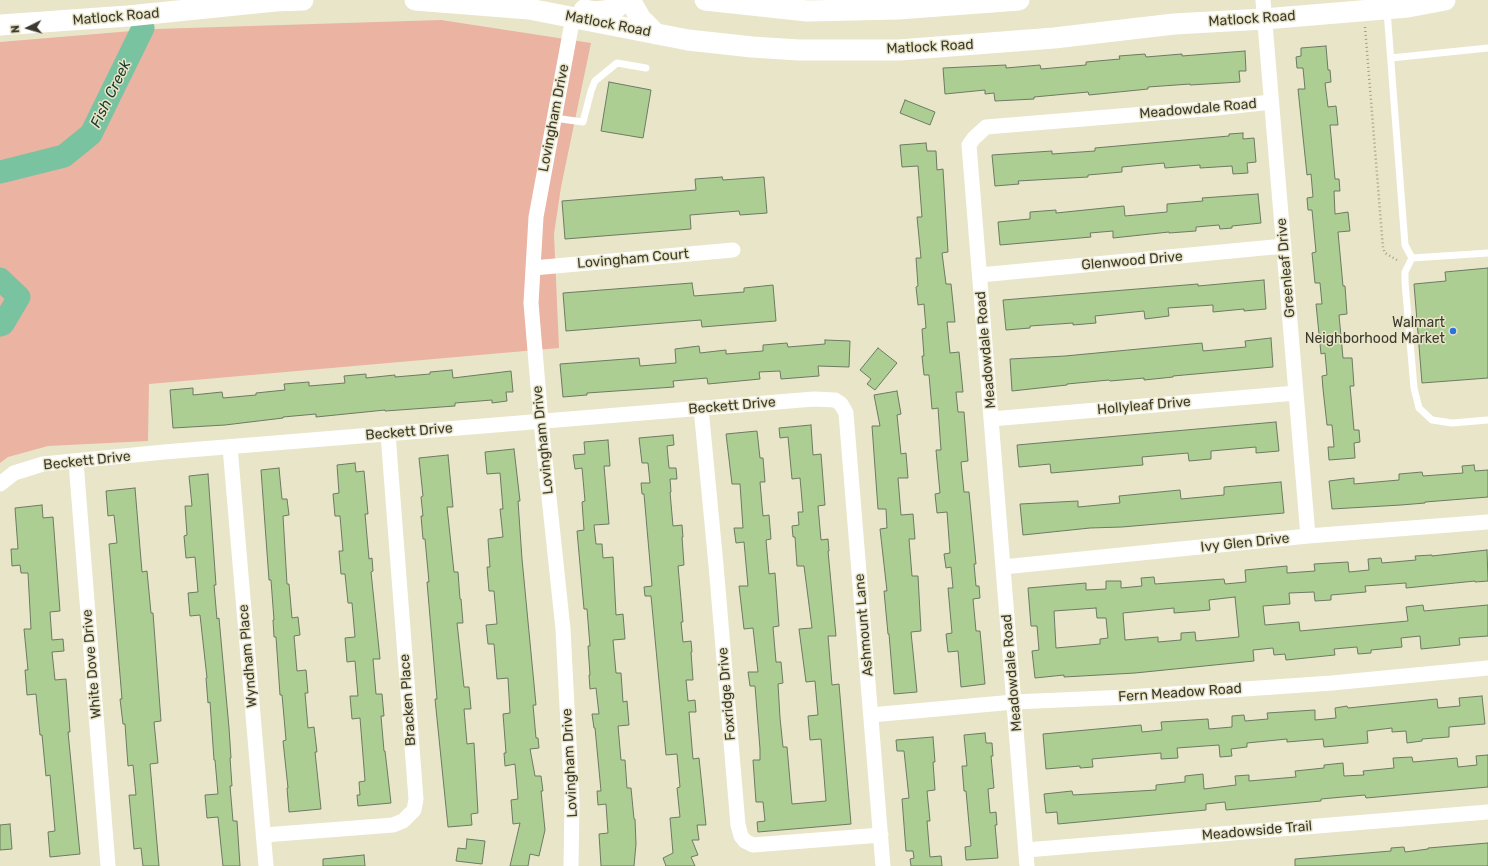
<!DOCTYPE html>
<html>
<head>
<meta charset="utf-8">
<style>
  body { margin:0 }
  #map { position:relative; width:1488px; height:866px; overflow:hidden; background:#e9e5c8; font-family:Rubik,sans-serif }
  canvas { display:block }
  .north { position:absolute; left:8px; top:8px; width:40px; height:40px; -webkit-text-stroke:3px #e9e5c8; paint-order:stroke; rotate:265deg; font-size:11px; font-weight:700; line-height:16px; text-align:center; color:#3c3a2f }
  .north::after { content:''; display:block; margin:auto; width:14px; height:18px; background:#3c3a2f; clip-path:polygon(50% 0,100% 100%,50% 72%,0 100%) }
</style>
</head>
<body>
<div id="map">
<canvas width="1488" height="866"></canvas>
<div class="north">N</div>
</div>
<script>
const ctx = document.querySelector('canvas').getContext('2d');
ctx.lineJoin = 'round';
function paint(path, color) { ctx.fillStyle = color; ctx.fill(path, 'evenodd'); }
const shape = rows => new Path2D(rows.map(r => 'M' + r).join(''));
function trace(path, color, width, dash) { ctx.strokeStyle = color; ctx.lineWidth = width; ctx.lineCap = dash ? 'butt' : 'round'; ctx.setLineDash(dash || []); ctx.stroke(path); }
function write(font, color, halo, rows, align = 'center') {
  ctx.font = font + ' Rubik,sans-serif'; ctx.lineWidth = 3; ctx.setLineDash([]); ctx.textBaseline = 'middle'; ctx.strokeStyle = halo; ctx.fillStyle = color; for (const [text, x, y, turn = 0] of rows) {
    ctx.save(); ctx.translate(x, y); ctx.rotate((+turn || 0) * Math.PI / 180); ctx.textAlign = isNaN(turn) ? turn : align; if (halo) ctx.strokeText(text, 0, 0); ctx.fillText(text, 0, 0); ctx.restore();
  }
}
const green = shape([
  [441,20,591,43,561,187,554,234,559,348,149,384,148,441,48,446,8,457,0,463,0,42,156,29]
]);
const river = shape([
  [0,172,64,156,91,134,143,28],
  [0,279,19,297,3,324,0,325]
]);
const building = shape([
  [1326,46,1328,70,1330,70,1331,82,1325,83,1328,107,1336,106,1338,125,1330,125,1335,179,1339,179,1340,191,1334,191,1335,214,1348,212,1350,231,1338,232,1343,286,1345,286,1347,314,1339,315,1343,358,1352,358,1354,386,1350,386,1354,430,1359,430,1360,442,1354,443,1355,458,1329,460,1328,447,1334,447,1332,425,1327,425,1323,389,1322,376,1327,375,1325,353,1321,354,1316,304,1322,304,1320,283,1315,283,1312,253,1316,252,1312,210,1308,210,1307,198,1313,197,1311,174,1307,175,1298,89,1305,89,1303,68,1297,68,1296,57,1301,56,1301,48,1326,46],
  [1245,51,1246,71,1239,71,1240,82,1190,85,1190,84,1148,87,1148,89,1089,95,1088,92,1034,97,1034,99,995,101,994,93,985,94,985,90,945,94,943,68,1006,65,1006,68,1040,65,1041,69,1086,65,1086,62,1120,59,1119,56,1145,54,1146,57,1182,54,1182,56,1245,51],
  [609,82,651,90,643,138,601,131,609,82],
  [905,100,935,112,930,125,900,113,905,100],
  [1243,133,1243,139,1254,138,1256,162,1247,163,1248,173,1233,174,1232,166,1200,168,1200,165,1165,168,1164,163,1122,167,1122,172,1088,175,1088,177,1018,181,1019,184,995,186,992,155,1052,151,1052,154,1095,151,1095,148,1229,136,1229,134,1243,133],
  [926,143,927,151,936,151,937,170,943,169,948,252,942,253,946,284,951,284,955,322,947,322,950,353,959,352,963,392,956,392,958,412,964,412,968,461,961,462,964,492,969,492,976,564,974,564,976,586,979,586,980,598,973,599,976,631,980,631,985,684,961,687,958,651,948,652,946,634,952,633,948,588,953,588,951,567,946,568,944,554,950,553,947,512,937,513,935,494,940,493,936,450,941,450,938,408,932,409,929,375,924,375,922,356,924,356,922,329,926,328,924,304,918,305,916,287,918,286,916,258,921,258,917,217,922,217,918,166,902,167,900,145,926,143],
  [722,177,723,180,764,177,767,213,740,215,739,211,690,215,691,229,565,239,562,201,696,190,695,179,722,177],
  [1258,194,1261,223,1232,226,1232,228,1220,229,1219,225,1196,227,1196,231,1169,233,1169,232,1113,238,1113,231,1090,233,1091,237,1000,245,998,222,1030,219,1030,212,1056,210,1056,213,1124,206,1125,216,1167,212,1167,204,1203,201,1202,198,1258,194],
  [1488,268,1488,378,1422,383,1414,284,1446,281,1445,272,1488,268],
  [1264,280,1266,309,1244,311,1244,309,1213,312,1213,305,1168,308,1169,316,1145,319,1144,311,1095,316,1096,323,1073,325,1073,323,1030,326,1030,328,1006,330,1003,300,1198,284,1198,286,1264,280],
  [692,283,694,296,744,292,744,288,773,285,776,321,702,327,701,320,566,331,563,293,692,283],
  [1271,338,1273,367,1173,376,1173,377,1144,380,1144,378,1110,381,1109,380,1067,384,1067,385,1012,391,1010,359,1065,356,1202,343,1203,351,1246,347,1245,341,1271,338],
  [825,340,850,341,849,367,818,366,819,376,781,379,780,371,759,372,760,379,708,384,707,378,673,381,674,387,587,393,587,395,563,397,560,364,639,358,640,366,676,363,675,349,699,346,700,353,726,350,726,354,763,351,763,345,787,343,788,347,825,344,825,340],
  [878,348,897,363,875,390,867,384,871,379,860,370,878,348],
  [452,370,453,378,511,371,513,392,506,392,507,401,492,403,492,400,455,403,455,406,385,411,385,410,316,417,316,414,283,417,283,418,225,425,173,428,170,390,193,388,193,395,222,392,223,398,256,395,256,393,285,390,284,384,309,382,309,386,345,383,344,376,366,374,366,378,395,375,395,377,430,374,430,372,452,370],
  [897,391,901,414,897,415,901,454,906,453,908,478,898,478,901,515,913,514,915,539,909,539,912,576,918,576,921,631,911,632,917,692,894,694,889,634,888,634,884,591,887,591,880,529,887,528,886,509,878,509,872,426,880,426,874,395,897,391],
  [1276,422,1279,451,1256,453,1256,447,1211,451,1211,459,1189,461,1188,453,1142,457,1143,465,1051,473,1050,464,1019,467,1017,445,1276,422],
  [811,425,813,455,821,454,825,505,818,506,821,540,828,539,829,551,828,551,836,636,828,636,832,685,839,684,851,824,758,832,757,822,765,821,763,802,756,802,753,760,760,760,760,749,755,686,750,686,748,672,758,672,753,628,744,629,739,586,748,586,744,542,736,543,734,528,743,528,740,484,732,484,726,434,757,431,760,458,763,458,765,482,760,482,763,516,769,515,771,539,766,540,769,574,775,573,779,626,773,627,776,662,781,662,783,683,778,684,780,718,783,747,787,747,792,804,826,801,821,739,810,740,808,716,818,715,815,681,806,682,799,629,812,628,804,566,797,566,795,537,793,537,792,526,799,525,798,512,803,512,800,478,792,479,788,437,780,438,779,428,811,425],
  [673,435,674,445,667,446,669,468,676,468,677,479,670,479,671,492,670,492,673,526,682,525,683,537,682,537,684,565,678,566,683,622,681,622,683,642,691,641,692,652,691,652,693,680,686,680,688,701,695,700,696,712,689,712,693,759,699,758,706,825,697,825,699,840,692,840,698,855,691,857,695,866,666,866,663,858,673,853,670,818,680,817,677,788,680,787,677,754,666,755,651,596,645,596,644,587,652,586,644,494,642,494,641,483,650,483,648,463,642,463,639,438,673,435],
  [608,440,610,466,604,466,609,524,594,525,596,544,602,544,603,558,613,557,616,615,623,614,625,639,613,640,616,673,621,673,623,702,627,701,629,725,618,726,621,760,625,760,627,788,631,788,634,819,635,819,636,844,634,866,601,866,599,834,608,833,606,804,598,805,597,791,601,791,595,728,594,728,592,714,599,714,596,688,590,689,589,675,590,675,588,646,590,646,587,609,584,609,577,531,584,530,582,502,585,501,582,468,575,469,573,455,585,454,584,442,608,440],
  [514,449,520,501,518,501,522,559,536,705,533,705,536,738,538,738,539,748,530,749,535,776,541,776,543,791,541,791,545,830,539,856,530,854,528,866,510,866,520,823,513,824,511,800,518,799,515,764,505,766,504,753,506,753,503,714,510,713,508,678,497,679,494,644,488,644,486,625,497,624,494,591,489,591,487,567,490,567,488,539,503,537,500,509,503,509,500,473,487,474,485,452,514,449],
  [448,455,453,507,447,507,454,572,458,572,460,599,461,599,463,623,457,623,464,687,469,687,471,709,464,709,467,744,474,743,478,813,471,814,472,825,448,827,435,699,437,699,427,582,429,582,425,539,423,539,421,516,423,516,421,497,423,496,419,458,448,455],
  [355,463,356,472,364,471,368,514,365,514,369,559,372,558,373,571,371,572,380,659,373,659,376,694,382,694,384,716,381,716,384,751,385,751,391,803,358,806,357,795,360,795,359,782,365,781,360,718,352,719,350,696,358,696,355,661,347,662,345,638,355,637,352,603,348,603,345,574,341,574,339,551,343,551,340,516,335,516,333,494,339,493,337,465,355,463],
  [1474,465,1475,471,1488,470,1488,497,1425,502,1425,503,1401,505,1332,509,1329,481,1354,478,1354,484,1399,480,1399,474,1422,472,1423,476,1463,473,1462,466,1474,465],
  [279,468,282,499,287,499,289,515,283,516,287,584,289,584,292,618,298,617,300,635,294,636,297,671,306,670,308,693,305,693,308,728,314,727,317,752,315,752,321,809,289,812,287,788,288,788,283,741,286,740,282,695,280,695,276,637,274,637,273,620,274,620,271,580,269,580,261,470,279,468],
  [208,474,216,585,214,585,217,619,219,618,229,728,231,758,230,758,232,786,230,786,233,821,237,821,240,866,223,866,218,817,207,818,205,795,218,794,215,760,214,760,210,702,208,703,206,678,207,678,200,615,190,616,188,593,198,592,195,557,186,558,184,536,187,535,185,506,192,506,189,476,208,474],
  [1281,482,1284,513,1122,527,1090,528,1023,535,1020,504,1078,501,1078,507,1120,503,1119,496,1180,490,1181,499,1224,495,1224,487,1281,482],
  [135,488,142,572,147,571,151,613,153,613,161,721,154,722,158,763,150,764,159,866,143,866,141,848,134,849,129,795,136,795,133,765,128,766,125,724,123,724,120,699,122,699,109,544,117,543,114,515,108,516,106,491,135,488],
  [42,505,43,518,53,517,60,611,50,612,52,640,63,639,64,651,52,652,55,680,66,679,70,732,68,732,80,854,50,857,48,832,55,831,50,775,46,776,42,735,40,735,36,694,27,695,25,670,28,670,24,629,31,629,28,573,21,573,20,565,12,566,11,549,18,549,15,508,42,505],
  [1487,550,1488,581,1475,582,1475,581,1406,588,1406,583,1365,586,1366,592,1331,595,1331,600,1315,601,1314,592,1289,593,1290,604,1263,606,1265,625,1299,622,1300,631,1408,621,1406,607,1423,605,1424,611,1488,605,1488,636,1459,638,1460,645,1421,649,1420,636,1401,638,1402,647,1371,650,1371,653,1358,654,1357,647,1334,649,1335,655,1286,660,1285,654,1274,655,1273,648,1253,650,1254,661,1135,673,1064,677,1064,675,1035,678,1032,651,1039,650,1037,626,1031,626,1028,588,1086,583,1086,590,1106,589,1106,581,1121,581,1121,588,1142,586,1141,578,1154,577,1155,584,1224,579,1225,584,1246,582,1245,570,1287,566,1287,573,1315,571,1314,564,1348,562,1349,572,1369,570,1368,559,1381,558,1382,563,1416,560,1415,556,1432,555,1432,556,1487,550],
  [1235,597,1239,637,1196,641,1195,632,1181,633,1181,640,1158,642,1158,637,1125,640,1123,613,1174,608,1174,613,1210,610,1209,600,1235,597],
  [1096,608,1097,618,1106,618,1108,638,1100,639,1100,644,1056,648,1054,611,1096,608],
  [1482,696,1485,724,1449,727,1449,737,1422,739,1422,741,1407,743,1406,731,1392,732,1392,728,1367,731,1368,743,1324,747,1323,739,1287,742,1287,739,1247,743,1247,747,1231,749,1232,756,1220,757,1219,745,1177,748,1178,758,1161,759,1161,753,1092,759,1093,767,1080,768,1080,766,1046,769,1043,734,1141,725,1142,732,1162,730,1161,722,1208,719,1209,729,1232,727,1232,716,1244,715,1245,721,1268,719,1267,713,1315,710,1315,720,1336,718,1335,708,1347,706,1348,708,1437,699,1438,708,1460,706,1459,698,1482,696],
  [985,733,986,743,992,743,993,756,991,756,994,788,988,789,990,813,996,812,997,825,995,825,998,858,966,860,965,847,971,846,966,791,964,791,962,766,967,766,964,735,985,733],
  [933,737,935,762,933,762,935,790,927,791,930,821,927,821,930,857,941,856,942,866,911,866,910,859,914,858,913,851,906,851,902,799,909,798,904,751,897,751,896,740,933,737],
  [1488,755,1488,787,1366,798,1365,795,1321,799,1321,801,1226,810,1225,802,1206,804,1206,810,1058,824,1057,812,1046,813,1044,794,1072,791,1073,795,1156,790,1156,785,1185,782,1185,776,1203,774,1204,789,1236,785,1235,776,1249,775,1249,781,1296,777,1295,771,1324,768,1324,765,1343,763,1344,776,1364,775,1363,771,1394,768,1393,758,1412,757,1413,762,1457,758,1458,767,1477,765,1476,756,1488,755],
  [10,824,12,849,0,850,0,825,10,824],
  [467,839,485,841,482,864,456,861,458,848,466,849,467,839],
  [1488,843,1488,866,1295,866,1295,859,1391,851,1391,848,1404,847,1405,852,1428,849,1428,848,1488,843],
  [364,855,365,866,323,866,323,859,364,855]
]);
const path = shape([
  [1365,27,1383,248,1385,253,1397,260]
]);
const service = shape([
  [1387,11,1405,245,1412,258,1488,253],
  [1391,58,1488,48],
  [554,118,583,122,591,91,595,81,617,63,646,68],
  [1412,258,1405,272,1405,282,1414,388,1419,408,1432,420,1452,423,1488,420]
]);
const minor = shape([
  [1263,0,1308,536],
  [533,268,733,250],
  [980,275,1284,246],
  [701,408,716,565,738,825,741,836,745,841,753,845,881,835],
  [991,419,1296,393],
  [230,447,266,866],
  [76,462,108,866],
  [0,484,14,473,43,464,164,452,814,399,835,400,841,404,846,413,883,866],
  [1003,567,1308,536,1488,522],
  [871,715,1014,702,1128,697,1332,683,1488,668],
  [264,835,393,825,403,821,414,810,416,799,388,434],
  [1026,850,1488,812],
  [571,866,572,802,563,629,541,422,531,303,536,217,573,17],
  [1027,866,969,145,974,138,986,127,1217,108,1271,102]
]);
const secondary = shape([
  [415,0,529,9,688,40,752,47,799,50,899,50,1054,38,1174,24,1264,19,1408,7,1445,0],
  [630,0,641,19,656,34],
  [705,0,807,11,898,9,1019,0],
  [584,10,596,12,611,10,617,7,624,0],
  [0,25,128,16,275,1,303,0]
]);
const markers = [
  [1453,331,4,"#2a74e0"]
];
const streetNames = [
  ["Matlock Road",116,17,-5],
  ["Matlock Road",1252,19,-4],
  ["Matlock Road",608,24,11],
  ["Matlock Road",930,47,-3],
  ["Meadowdale Road",1198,109,-5],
  ["Lovingham Drive",554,118,-79],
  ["Lovingham Court",633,259,-5],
  ["Glenwood Drive",1132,261,-5],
  ["Greenleaf Drive",1286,268,-95],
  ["Meadowdale Road",986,350,-95],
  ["Beckett Drive",732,406,-5],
  ["Hollyleaf Drive",1144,406,-5],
  ["Beckett Drive",409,432,-5],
  ["Lovingham Drive",543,440,-96],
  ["Beckett Drive",87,461,-6],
  ["Ivy Glen Drive",1245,543,-6],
  ["Ashmount Lane",864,625,-95],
  ["Wyndham Place",248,656,-95],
  ["White Dove Drive",92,664,-95],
  ["Meadowdale Road",1012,673,-95],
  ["Fern Meadow Road",1180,693,-4],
  ["Foxridge Drive",727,694,-95],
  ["Bracken Place",408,700,-94],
  ["Lovingham Drive",570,763,-93],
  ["Meadowside Trail",1257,831,-5]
];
const poiNames = [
  ["Walmart",1445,323],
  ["Neighborhood Market",1445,339]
];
const waterNames = [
  ["Fish Creek",111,94,-64]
];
paint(green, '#eab3a2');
trace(river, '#7ac3a1', 23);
paint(building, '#acce93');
trace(building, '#6d7a63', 1);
trace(path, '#a19e89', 2.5, [1, 3]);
trace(service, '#fff', 7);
trace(minor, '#fff', 15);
trace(secondary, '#fff', 21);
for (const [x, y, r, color] of markers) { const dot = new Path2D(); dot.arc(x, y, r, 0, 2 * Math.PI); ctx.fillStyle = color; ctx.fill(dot); trace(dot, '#e9e5c8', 1.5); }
write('14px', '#3c3a2f', '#e9e5c8', streetNames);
write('14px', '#3c3a2f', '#e9e5c8', poiNames, 'right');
write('italic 15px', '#193a2c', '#e9e5c8', waterNames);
</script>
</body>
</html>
